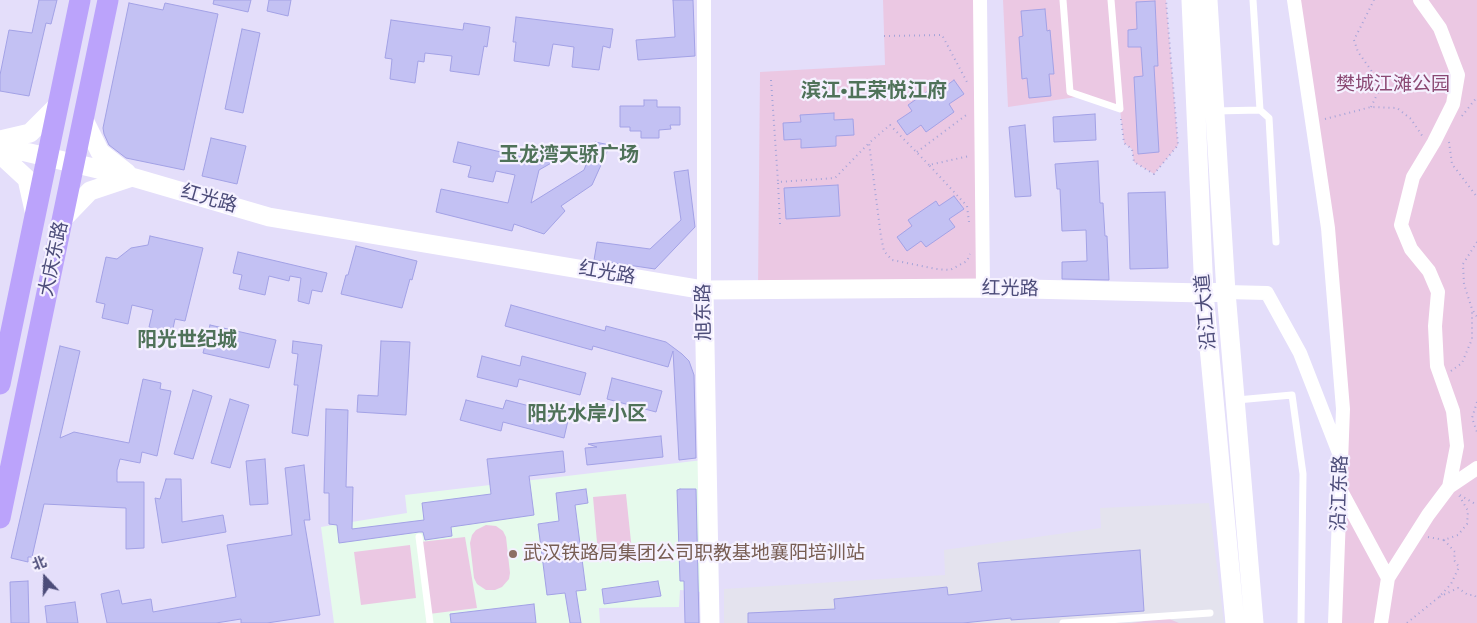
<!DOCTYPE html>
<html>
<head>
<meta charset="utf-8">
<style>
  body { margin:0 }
  #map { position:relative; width:1477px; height:623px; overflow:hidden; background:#efeafd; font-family:Karla,"Noto Sans SC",sans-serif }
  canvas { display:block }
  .north { position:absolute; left:20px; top:553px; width:50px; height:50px; -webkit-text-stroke:4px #f5f1ff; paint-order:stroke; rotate:339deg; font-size:14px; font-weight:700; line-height:20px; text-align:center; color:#4c4c79 }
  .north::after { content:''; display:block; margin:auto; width:18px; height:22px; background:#4c4c79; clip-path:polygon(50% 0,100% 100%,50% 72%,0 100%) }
</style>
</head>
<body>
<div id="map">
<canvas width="1477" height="623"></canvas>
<div class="north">北</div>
</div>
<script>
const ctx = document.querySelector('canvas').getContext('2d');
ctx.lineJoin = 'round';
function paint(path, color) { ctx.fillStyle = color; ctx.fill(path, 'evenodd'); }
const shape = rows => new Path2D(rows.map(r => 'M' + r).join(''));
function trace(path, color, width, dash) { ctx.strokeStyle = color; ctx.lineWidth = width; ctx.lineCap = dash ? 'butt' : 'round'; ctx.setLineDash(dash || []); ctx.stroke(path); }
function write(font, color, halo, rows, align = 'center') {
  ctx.font = font + ' Karla,"Noto Sans SC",sans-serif'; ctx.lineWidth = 4.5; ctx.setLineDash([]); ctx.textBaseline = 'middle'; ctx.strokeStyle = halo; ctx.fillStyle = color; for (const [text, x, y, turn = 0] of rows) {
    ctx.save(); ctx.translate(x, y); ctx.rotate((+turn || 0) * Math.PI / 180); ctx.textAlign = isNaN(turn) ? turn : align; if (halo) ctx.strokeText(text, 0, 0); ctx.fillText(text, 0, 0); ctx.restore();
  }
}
const residential = shape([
  [0,0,1294,0,1343,409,1335,623,0,623]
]);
const industrial = shape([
  [1209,503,1224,623,724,623,724,589,945,575,944,550,1101,528,1100,508]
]);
const education = shape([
  [703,460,701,592,680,590,679,607,599,608,600,623,334,623,321,527,407,513,405,495]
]);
const green = shape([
  [883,0,980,0,983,288,758,289,760,72,885,65],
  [1003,0,1166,0,1178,145,1154,174,1134,162,1132,149,1124,143,1120,109,1083,96,1008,107],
  [1294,0,1477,0,1477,623,1335,623,1343,409],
  [626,494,632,551,598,554,593,497],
  [486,525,496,526,503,531,506,537,510,573,509,579,502,587,495,590,486,590,477,584,474,578,470,543,472,535,476,530],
  [465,537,477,608,429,614,420,542],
  [410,545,416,598,361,605,354,552],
  [1167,618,1179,623,1131,623]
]);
const building = shape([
  [39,0,57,0,51,24,46,23,29,96,0,91,0,75,9,30,32,33,39,0],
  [214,0,251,0,248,12,213,4,214,0],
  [269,0,291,0,288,16,267,11,269,0],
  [673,0,693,0,695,56,638,60,636,40,675,37,673,0],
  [1155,1,1158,66,1154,66,1159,152,1138,154,1134,77,1143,76,1141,47,1128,47,1128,30,1137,29,1136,2,1155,1],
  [129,3,163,10,165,3,218,14,184,170,126,158,109,145,104,134,103,128,129,3],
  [1045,9,1047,31,1050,30,1054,74,1049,74,1051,96,1029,98,1027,78,1022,79,1019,37,1023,36,1021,11,1045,9],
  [516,17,613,29,610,48,603,46,599,70,572,67,574,47,553,44,549,66,514,61,516,42,513,42,516,17],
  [391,20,463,30,464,23,490,27,487,47,484,46,479,75,450,71,452,56,425,53,424,62,418,61,415,83,390,79,392,59,385,58,391,20],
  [242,29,260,33,243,113,225,109,242,29],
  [954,80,964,94,949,104,954,112,926,132,921,125,907,135,897,121,912,111,908,105,935,86,939,91,954,80],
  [644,100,657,100,657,107,680,107,680,125,670,125,671,129,659,130,659,138,641,138,641,131,630,131,630,127,620,127,620,106,644,106,644,100],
  [834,113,834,120,853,119,854,135,836,136,836,146,801,148,801,139,784,140,783,123,801,122,800,115,834,113],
  [1095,114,1096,140,1054,142,1053,117,1095,114],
  [1025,125,1031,196,1015,197,1009,127,1025,125],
  [211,138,246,146,237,184,202,176,211,138],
  [458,142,531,159,545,150,553,162,539,170,531,203,584,170,595,142,610,145,592,185,561,206,565,211,544,234,514,224,512,231,436,212,441,189,508,203,515,175,496,171,493,182,468,177,471,166,453,162,458,142],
  [1098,161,1100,203,1103,203,1105,236,1107,236,1109,280,1062,279,1062,262,1087,261,1086,230,1062,231,1060,189,1057,189,1055,164,1098,161],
  [688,170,695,227,655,269,594,260,597,242,650,249,681,220,674,172,688,170],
  [838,185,840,216,786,219,784,188,838,185],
  [1165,192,1168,268,1130,269,1128,193,1165,192],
  [954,196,964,209,949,219,955,227,926,247,921,241,907,251,897,237,912,226,908,220,936,201,939,206,954,196],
  [150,236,203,248,185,321,175,319,172,333,149,327,153,310,132,305,128,324,102,318,105,304,96,302,106,257,117,259,131,248,148,245,150,236],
  [356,246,417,261,412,280,410,279,402,308,341,294,346,275,348,275,356,246],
  [238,252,327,273,322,292,312,290,309,304,298,301,301,278,290,276,289,281,269,276,265,295,239,289,242,275,233,273,238,252],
  [511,305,605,331,606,326,666,342,682,354,689,361,694,375,696,458,679,460,673,351,668,367,593,346,592,350,505,326,511,305],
  [210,325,276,340,269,368,203,353,210,325],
  [293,341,322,345,308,436,292,433,298,385,294,385,298,354,292,353,293,341],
  [381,341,410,342,406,415,357,412,358,395,378,396,381,341],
  [60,346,80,351,60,438,74,432,129,443,143,379,161,383,160,389,171,391,157,456,142,452,140,463,120,459,117,470,117,482,144,482,144,548,126,549,126,508,44,504,32,557,28,557,28,562,11,558,60,346],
  [482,356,520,366,522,356,586,373,580,395,519,379,517,387,477,377,482,356],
  [612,378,662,391,656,412,607,399,612,378],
  [193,390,212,396,193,459,174,454,193,390],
  [230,399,249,405,230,468,211,463,230,399],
  [466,400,503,409,506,400,569,416,564,438,503,422,501,431,460,420,466,400],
  [326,409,348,410,346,487,353,487,352,529,424,520,422,503,491,494,487,459,563,451,565,472,529,476,534,515,451,527,452,536,425,540,423,532,419,532,339,543,337,525,329,524,329,493,324,493,326,409],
  [661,436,663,457,587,465,585,448,597,447,588,444,661,436],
  [265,459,268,504,250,505,246,461,265,459],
  [304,465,310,520,304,520,320,615,267,623,241,623,241,619,216,623,107,623,101,594,119,590,122,604,151,599,153,612,236,597,227,545,292,535,285,468,304,465],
  [166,479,181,479,182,522,223,515,226,532,162,543,155,498,160,499,166,479],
  [586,489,588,503,575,505,586,590,576,591,581,623,570,623,565,593,547,595,538,524,559,521,556,493,586,489],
  [680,489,696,489,699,623,685,623,684,581,680,581,677,490,680,489],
  [1140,550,1144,611,1011,620,1011,618,963,623,748,623,748,613,835,609,834,599,947,587,948,595,982,591,978,563,1140,550],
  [28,581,29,623,11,623,10,582,28,581],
  [658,581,661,596,604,604,602,589,658,581],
  [75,602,78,623,47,623,45,606,75,602],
  [534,604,536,623,451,623,450,614,534,604]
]);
const path = shape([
  [884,36,942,35,968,84],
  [771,80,778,182],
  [1371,107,1380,88,1371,70,1358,52,1354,40,1374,0],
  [1462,116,1477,97],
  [1121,119,1124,143,1132,149,1134,162,1154,174,1178,145,1166,0],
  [1325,119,1371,107,1397,108,1411,119,1423,137],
  [1449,142,1452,164,1477,197],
  [917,152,969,113],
  [929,165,890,125,869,143,881,237,884,251,892,260,936,269,950,270,967,261,970,254],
  [969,222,967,206,929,165,969,156],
  [780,224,778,182,835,178,869,143],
  [1477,242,1463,264,1464,284,1472,309,1477,317],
  [1451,371,1462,363,1472,339,1472,311],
  [1477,402,1472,418,1477,432],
  [1460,495,1477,505],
  [1428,537,1444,540,1458,535,1467,524,1468,511,1459,495],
  [1444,540,1455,552,1454,560,1459,567,1451,584,1439,597,1458,588,1468,595,1474,595,1477,598],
  [1407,623,1439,597]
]);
const lane = shape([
  [1063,0,1070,92,1120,109,1111,0],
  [1253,0,1260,110],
  [1215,111,1260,110,1269,118,1276,242],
  [1237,400,1292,395,1303,474,1301,623],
  [419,537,430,623],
  [1063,623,1210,613]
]);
const street = shape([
  [980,0,983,288],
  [1294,0,1328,228,1343,409,1335,623],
  [704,290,704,0],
  [1226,292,1267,293,1300,353,1339,453],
  [1449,487,1477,468],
  [1340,489,1388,578],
  [1381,623,1388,578,1428,515,1449,487,1457,446,1453,411,1437,366,1435,326,1438,292,1429,271,1411,249,1401,225,1413,177,1434,142,1453,104,1458,75,1440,28,1420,0]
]);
const secondary = shape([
  [1191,0,1204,293,1235,623],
  [1208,0,1226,292,1254,623],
  [83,118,100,152,127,173],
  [0,140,30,133,57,106],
  [0,146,132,177,269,217,704,290,983,288,1204,293,1226,292],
  [0,154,27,179,35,215],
  [63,219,90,191,132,177],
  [704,290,710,623]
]);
const primary = shape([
  [0,384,80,0],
  [0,518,108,0]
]);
const markers = [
  [513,554,5,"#8d6e63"]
];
const parkNames = [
  ["樊城江滩公园",1393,85]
];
const streetNames = [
  ["红光路",209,199,16],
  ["大庆东路",54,259,-78],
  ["红光路",607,273,10],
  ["红光路",1010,289,1],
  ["旭东路",704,312,-91],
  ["沿江大道",1206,312,-95],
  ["沿江东路",1340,493,-88]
];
const educationNames = [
  ["武汉铁路局集团公司职教基地襄阳培训站",523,554]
];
const neighbourhoodNames = [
  ["滨江•正荣悦江府",874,91],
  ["玉龙湾天骄广场",569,155],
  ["阳光世纪城",187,340],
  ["阳光水岸小区",587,414]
];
paint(residential, '#e4defa');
paint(industrial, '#e4e3ee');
paint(education, '#e6faec');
paint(green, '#ebc8e3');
paint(building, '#c3c1f3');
trace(building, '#a3a2e6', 1);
trace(path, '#a5a4d8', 2, [1, 4]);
trace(lane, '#fff', 7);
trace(street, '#fff', 14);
trace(secondary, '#fff', 19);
trace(primary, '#bba3fb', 21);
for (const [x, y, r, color] of markers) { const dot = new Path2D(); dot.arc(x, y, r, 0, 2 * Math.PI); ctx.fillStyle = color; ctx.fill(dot); trace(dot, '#f5f1ff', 2); }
write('19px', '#8b4974', '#f5f1ff', parkNames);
write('19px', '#4c4c79', '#f5f1ff', streetNames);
write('19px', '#785e54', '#f5f1ff', educationNames, 'left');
write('bold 20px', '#4f7259', '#f5f1ff', neighbourhoodNames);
</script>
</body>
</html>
